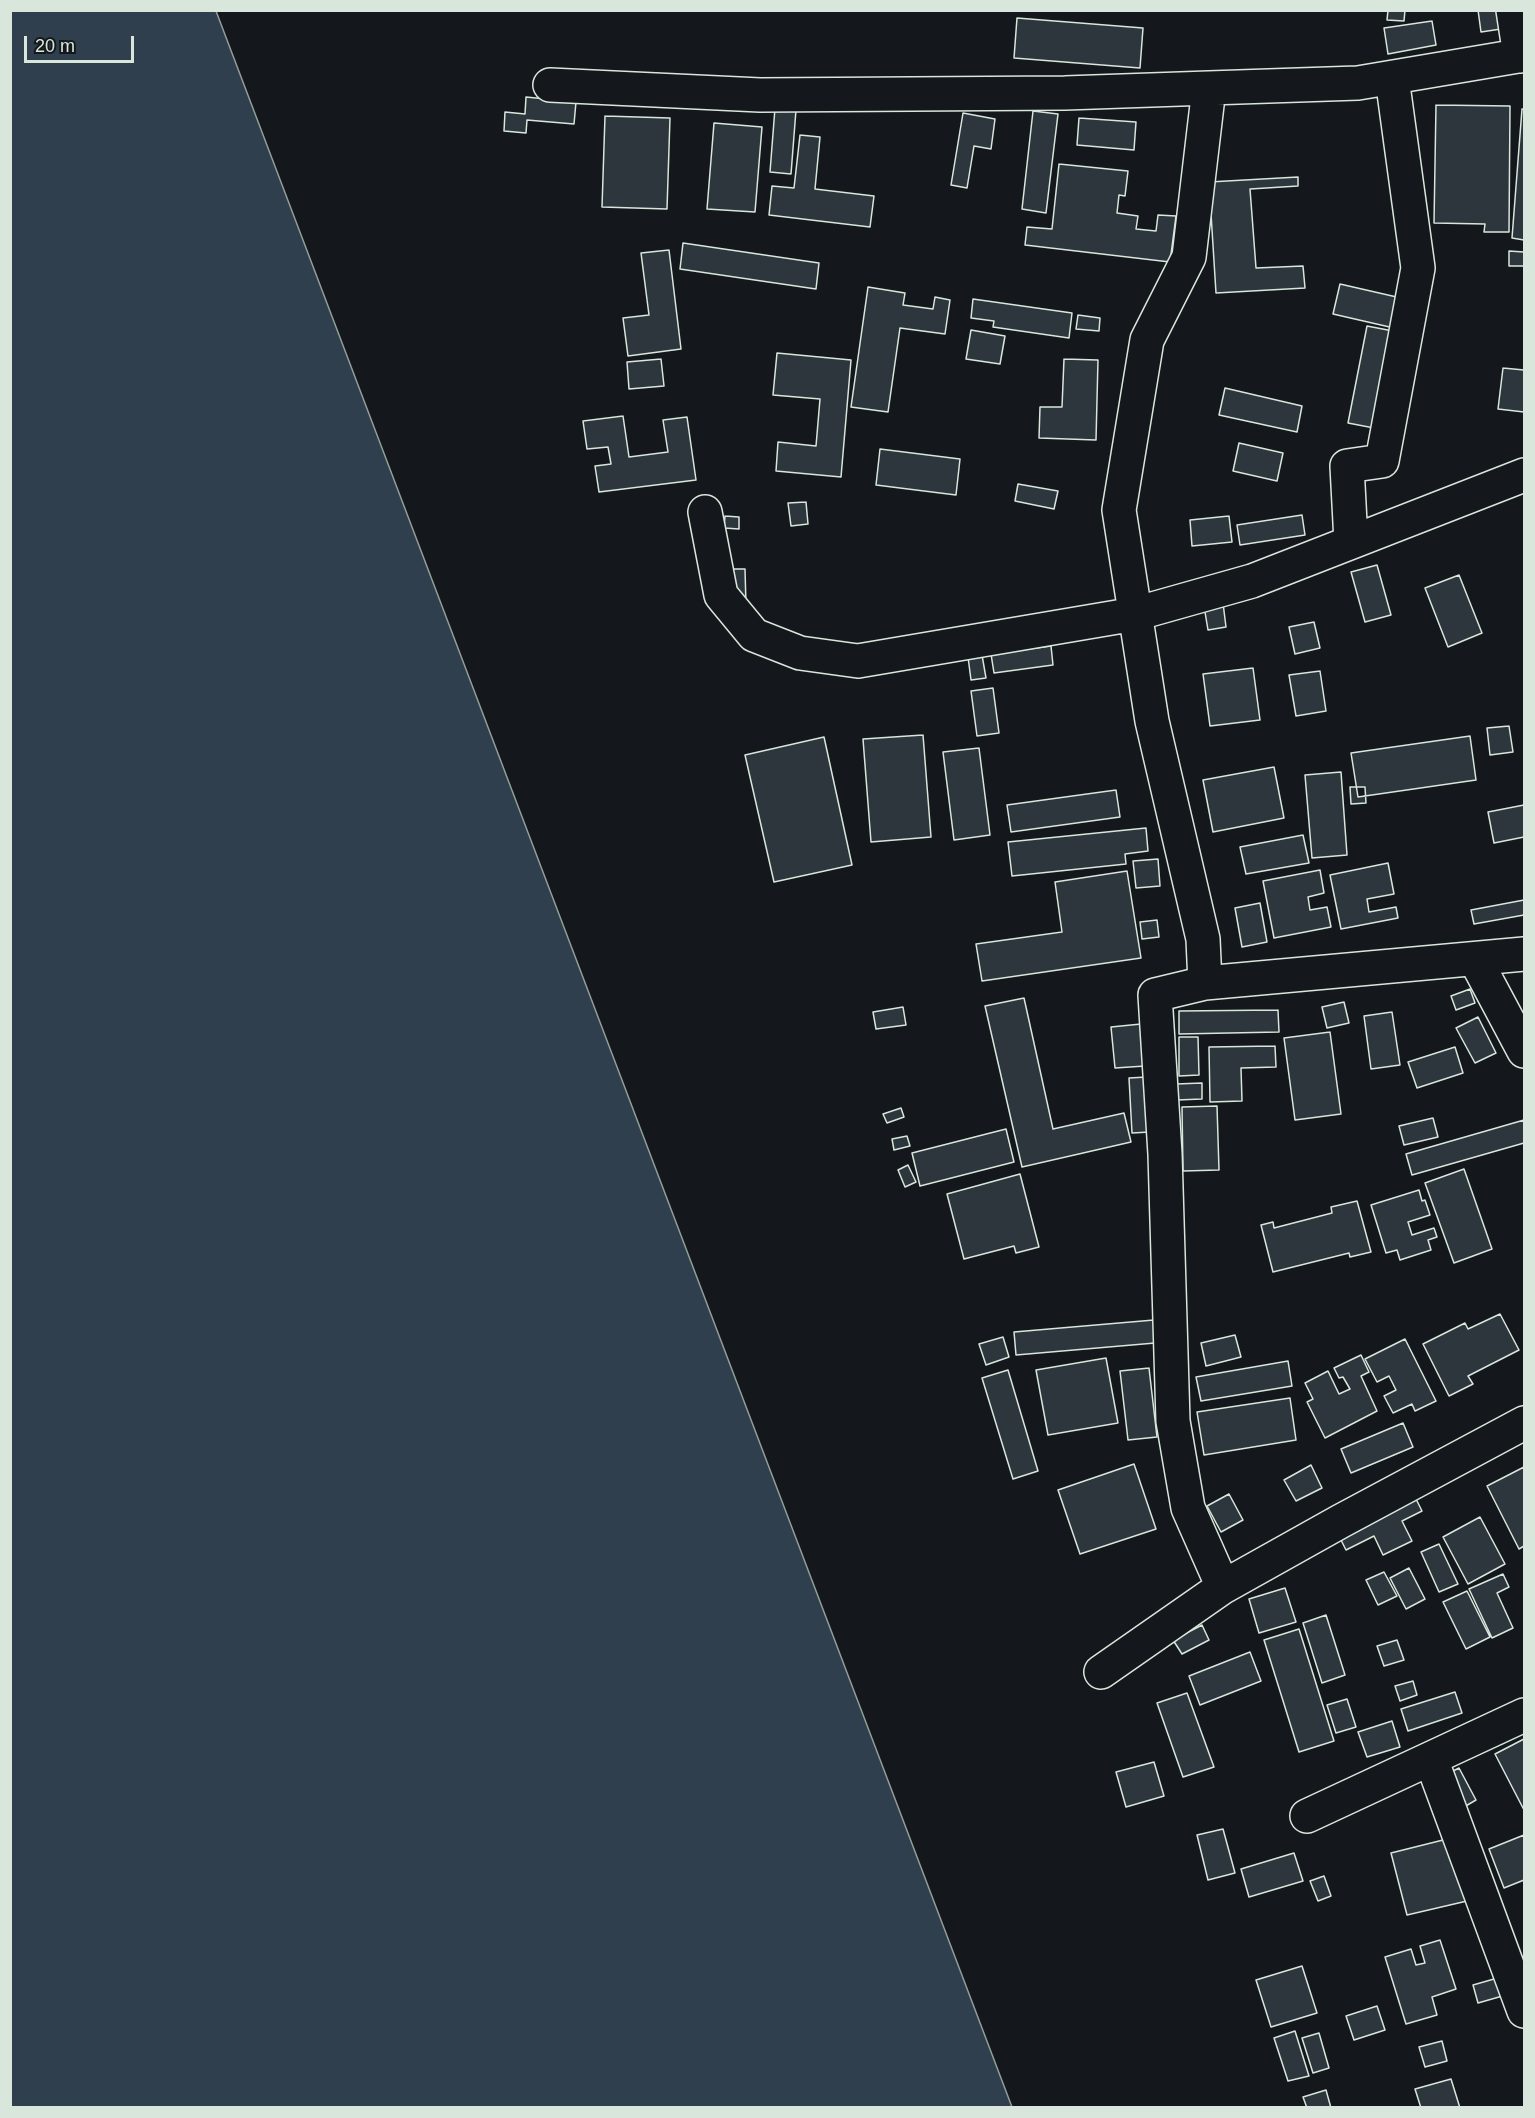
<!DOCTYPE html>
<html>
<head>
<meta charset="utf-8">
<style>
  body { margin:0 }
  #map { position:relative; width:1535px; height:2118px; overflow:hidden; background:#14181c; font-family:Arial,sans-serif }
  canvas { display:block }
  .frame { position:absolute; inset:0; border:12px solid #d8e6dc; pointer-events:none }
  .scale { position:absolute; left:24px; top:36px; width:110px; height:27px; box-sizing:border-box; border:3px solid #d8e6dc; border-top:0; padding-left:8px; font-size:18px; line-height:21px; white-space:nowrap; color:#d8e6dc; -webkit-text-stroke:4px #14181c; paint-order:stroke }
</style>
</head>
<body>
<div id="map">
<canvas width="1535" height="2118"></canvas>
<div class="frame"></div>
<div class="scale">20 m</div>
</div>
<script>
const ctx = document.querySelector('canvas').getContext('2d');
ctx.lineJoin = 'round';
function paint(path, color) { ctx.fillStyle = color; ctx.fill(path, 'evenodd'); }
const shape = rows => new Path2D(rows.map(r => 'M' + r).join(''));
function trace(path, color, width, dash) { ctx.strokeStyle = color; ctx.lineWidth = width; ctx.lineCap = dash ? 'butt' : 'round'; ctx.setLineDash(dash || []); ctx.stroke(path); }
const water = shape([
  [11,10,216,11,1012,2107,11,2107,11,10]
]);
const building = shape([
  [1388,10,1405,10,1404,21,1387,20,1388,10],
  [1478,10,1498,10,1501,29,1481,32,1478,10],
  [1017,18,1143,28,1140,68,1014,58,1017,18],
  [1432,21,1436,45,1388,54,1384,28,1432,21],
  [526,97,576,102,574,124,527,120,526,133,504,131,505,112,525,114,526,97],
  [1436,105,1510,106,1509,232,1484,232,1485,224,1434,223,1436,105],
  [775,108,796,110,791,174,770,172,775,108],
  [1522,109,1524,109,1524,240,1512,238,1522,109],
  [1033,111,1058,114,1046,213,1022,209,1033,111],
  [963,113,995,119,991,149,974,146,967,188,951,185,963,113],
  [605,116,670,118,667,209,602,207,605,116],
  [1079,118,1136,122,1134,150,1077,145,1079,118],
  [714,123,762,127,755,212,707,209,714,123],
  [800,135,820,137,815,189,874,196,870,227,769,215,772,186,794,188,800,135],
  [1059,164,1128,171,1125,196,1119,195,1117,213,1138,216,1136,229,1156,231,1158,215,1176,216,1170,262,1025,245,1027,227,1052,229,1059,164],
  [1298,177,1298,186,1250,189,1256,268,1303,266,1305,288,1216,293,1209,182,1298,177],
  [683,243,819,263,816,289,680,269,683,243],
  [669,250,681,349,628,356,623,318,649,315,641,253,669,250],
  [1509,251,1524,252,1524,266,1509,266,1509,251],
  [1340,284,1401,298,1394,328,1333,314,1340,284],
  [868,287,905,293,903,305,933,309,935,297,950,300,945,334,900,328,888,412,851,407,868,287],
  [973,299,1072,313,1069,338,993,327,994,321,971,318,973,299],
  [1078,315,1100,318,1099,331,1076,329,1078,315],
  [1367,326,1393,331,1374,428,1348,423,1367,326],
  [971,330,1005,336,1000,364,966,359,971,330],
  [777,353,851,360,841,477,776,471,778,442,816,446,820,399,773,395,777,353],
  [661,359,664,386,629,389,627,362,661,359],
  [1064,359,1098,360,1096,440,1039,438,1040,407,1062,407,1064,359],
  [1503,368,1524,370,1524,412,1498,409,1503,368],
  [1225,388,1302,406,1297,432,1219,415,1225,388],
  [623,416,629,457,668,452,663,420,687,417,696,480,599,492,595,466,611,464,608,447,587,449,583,421,623,416],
  [1239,443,1283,453,1277,481,1233,471,1239,443],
  [880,449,960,459,956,495,876,485,880,449],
  [1018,484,1058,491,1054,509,1015,501,1018,484],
  [806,502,808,524,791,526,788,503,806,502],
  [1302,515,1305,535,1240,545,1237,525,1302,515],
  [725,516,739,517,739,529,724,528,725,516],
  [1229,516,1232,542,1192,546,1190,520,1229,516],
  [1377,565,1391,615,1365,622,1351,572,1377,565],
  [732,569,745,569,746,605,733,605,732,569],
  [1459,575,1482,633,1448,647,1425,588,1459,575],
  [1223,603,1226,627,1208,630,1204,606,1223,603],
  [1314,622,1320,648,1295,654,1289,627,1314,622],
  [1051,646,1053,665,994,673,991,654,1051,646],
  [982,655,986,678,971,680,968,657,982,655],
  [1253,668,1260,720,1210,726,1203,674,1253,668],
  [1320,671,1326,711,1296,716,1289,675,1320,671],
  [993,688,999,733,977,736,971,691,993,688],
  [1509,726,1513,752,1490,755,1487,728,1509,726],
  [923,735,931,837,871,842,863,739,923,735],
  [1470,736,1476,780,1358,797,1351,753,1470,736],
  [824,737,852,865,774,882,745,755,824,737],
  [979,748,990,835,954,840,943,752,979,748],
  [1274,767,1284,818,1213,832,1203,780,1274,767],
  [1341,772,1347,855,1312,858,1305,775,1341,772],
  [1350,787,1365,787,1366,803,1351,804,1350,787],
  [1116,790,1120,817,1011,832,1007,805,1116,790],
  [1524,805,1524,837,1494,843,1488,812,1524,805],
  [1146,828,1148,851,1125,854,1126,864,1012,876,1008,842,1146,828],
  [1303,835,1309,863,1246,874,1240,847,1303,835],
  [1158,859,1160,886,1136,888,1133,861,1158,859],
  [1388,863,1394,894,1367,899,1369,912,1396,907,1398,918,1341,929,1330,875,1388,863],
  [1320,870,1324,893,1308,897,1310,910,1327,907,1331,927,1274,938,1263,881,1320,870],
  [1127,871,1141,958,982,981,976,944,1062,932,1055,882,1127,871],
  [1524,900,1524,915,1474,924,1471,910,1524,900],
  [1260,903,1267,942,1242,947,1235,908,1260,903],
  [1157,920,1159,937,1142,939,1140,922,1157,920],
  [1470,989,1475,1003,1456,1010,1451,996,1470,989],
  [1024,998,1053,1129,1124,1113,1131,1142,1022,1167,985,1006,1024,998],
  [1344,1002,1349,1023,1327,1028,1322,1007,1344,1002],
  [903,1007,906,1025,876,1029,873,1012,903,1007],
  [1278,1010,1279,1032,1179,1034,1179,1011,1278,1010],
  [1392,1012,1400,1065,1371,1069,1364,1016,1392,1012],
  [1478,1017,1496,1053,1475,1063,1456,1028,1478,1017],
  [1141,1024,1145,1066,1115,1068,1111,1027,1141,1024],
  [1330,1032,1341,1114,1295,1120,1284,1038,1330,1032],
  [1179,1037,1198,1037,1199,1075,1179,1076,1179,1037],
  [1275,1046,1276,1067,1241,1068,1242,1101,1210,1102,1209,1047,1275,1046],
  [1455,1047,1463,1073,1417,1088,1408,1062,1455,1047],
  [1147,1077,1150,1132,1132,1133,1129,1078,1147,1077],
  [1202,1083,1202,1099,1177,1100,1176,1084,1202,1083],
  [1217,1106,1219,1170,1183,1171,1182,1107,1217,1106],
  [901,1108,904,1117,887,1123,883,1114,901,1108],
  [1433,1118,1438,1137,1404,1145,1399,1126,1433,1118],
  [1524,1120,1524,1143,1412,1175,1406,1154,1524,1120],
  [1006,1129,1014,1162,920,1186,912,1153,1006,1129],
  [907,1136,910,1146,894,1150,892,1139,907,1136],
  [908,1165,916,1182,905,1187,898,1170,908,1165],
  [1464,1169,1492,1249,1454,1263,1425,1183,1464,1169],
  [1020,1174,1039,1247,1016,1253,1014,1246,964,1259,947,1194,1020,1174],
  [1419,1190,1422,1201,1425,1200,1430,1215,1408,1222,1412,1235,1434,1228,1437,1237,1428,1240,1431,1250,1400,1260,1397,1250,1386,1253,1371,1205,1419,1190],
  [1357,1201,1371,1252,1350,1257,1349,1253,1273,1272,1261,1225,1273,1222,1274,1228,1332,1213,1331,1207,1357,1201],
  [1500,1314,1519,1350,1468,1376,1473,1384,1449,1396,1423,1344,1465,1323,1468,1329,1500,1314],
  [1154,1320,1155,1343,1016,1355,1014,1332,1154,1320],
  [1235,1335,1241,1357,1206,1366,1201,1343,1235,1335],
  [1003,1337,1009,1357,986,1365,979,1344,1003,1337],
  [1405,1339,1436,1401,1415,1411,1412,1404,1393,1413,1384,1396,1396,1390,1389,1376,1377,1382,1365,1359,1405,1339],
  [1361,1355,1369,1372,1361,1376,1377,1411,1325,1438,1307,1402,1313,1399,1305,1383,1328,1371,1339,1394,1350,1389,1343,1377,1339,1378,1334,1368,1361,1355],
  [1106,1358,1118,1423,1048,1435,1036,1370,1106,1358],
  [1288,1361,1292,1386,1201,1401,1196,1377,1288,1361],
  [1149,1368,1157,1437,1128,1440,1120,1371,1149,1368],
  [1008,1370,1038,1471,1013,1479,982,1378,1008,1370],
  [1290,1398,1296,1440,1204,1455,1197,1412,1290,1398],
  [1403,1423,1413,1447,1351,1473,1341,1449,1403,1423],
  [1134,1464,1156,1529,1080,1554,1058,1490,1134,1464],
  [1311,1465,1322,1488,1296,1501,1284,1480,1311,1465],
  [1524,1467,1524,1546,1519,1549,1487,1486,1524,1467],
  [1412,1491,1422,1511,1402,1521,1412,1541,1383,1555,1374,1536,1346,1550,1336,1530,1412,1491],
  [1229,1494,1243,1520,1221,1532,1207,1506,1229,1494],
  [1480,1517,1505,1564,1468,1584,1443,1537,1480,1517],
  [1439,1544,1458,1584,1439,1592,1421,1552,1439,1544],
  [1409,1568,1425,1599,1406,1609,1390,1578,1409,1568],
  [1384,1572,1397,1596,1378,1605,1366,1580,1384,1572],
  [1503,1574,1509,1587,1497,1593,1513,1628,1492,1638,1469,1589,1503,1574],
  [1285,1588,1296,1622,1259,1633,1249,1599,1285,1588],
  [1467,1591,1490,1637,1466,1649,1443,1602,1467,1591],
  [1326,1615,1345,1675,1322,1683,1303,1623,1326,1615],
  [1202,1625,1209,1640,1182,1654,1173,1640,1202,1625],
  [1299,1629,1334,1741,1299,1752,1264,1640,1299,1629],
  [1397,1640,1404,1660,1384,1666,1377,1646,1397,1640],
  [1250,1652,1261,1681,1200,1705,1189,1676,1250,1652],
  [1413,1681,1417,1695,1400,1701,1395,1686,1413,1681],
  [1455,1692,1462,1713,1408,1731,1401,1709,1455,1692],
  [1187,1693,1214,1767,1183,1777,1157,1703,1187,1693],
  [1347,1699,1356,1727,1336,1733,1327,1705,1347,1699],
  [1392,1721,1400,1747,1367,1757,1358,1732,1392,1721],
  [1524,1739,1524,1810,1495,1754,1524,1739],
  [1154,1762,1164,1796,1126,1807,1116,1772,1154,1762],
  [1459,1768,1476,1800,1464,1807,1447,1774,1459,1768],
  [1223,1829,1235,1873,1208,1880,1197,1835,1223,1829],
  [1524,1835,1524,1880,1504,1888,1489,1849,1524,1835],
  [1451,1838,1467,1901,1407,1915,1391,1853,1451,1838],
  [1294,1853,1303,1881,1249,1897,1241,1869,1294,1853],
  [1324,1876,1331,1896,1318,1901,1310,1881,1324,1876],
  [1440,1940,1456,1989,1432,1997,1437,2015,1406,2024,1385,1957,1411,1949,1416,1965,1425,1963,1420,1946,1440,1940],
  [1302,1966,1317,2013,1271,2027,1256,1980,1302,1966],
  [1501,1977,1506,1995,1478,2003,1473,1985,1501,1977],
  [1377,2006,1385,2030,1354,2040,1346,2016,1377,2006],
  [1295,2031,1309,2076,1288,2081,1274,2038,1295,2031],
  [1319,2033,1329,2068,1313,2073,1302,2038,1319,2033],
  [1442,2041,1447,2061,1425,2067,1419,2047,1442,2041],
  [1451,2079,1460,2108,1421,2108,1415,2089,1451,2079],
  [1326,2090,1331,2108,1307,2108,1303,2097,1326,2090]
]);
const street = shape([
  [1513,10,1520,56],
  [550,85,760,95,1065,93,1209,88,1358,83,1524,55],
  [705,512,721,595,754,635,800,653,858,661,1135,614,1252,581,1524,475],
  [1351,542,1347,466,1382,461,1418,268,1392,78],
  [1475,959,1524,1051],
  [1205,983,1203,939,1152,721,1119,510,1147,340,1189,257,1209,88],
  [1223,1587,1188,1508,1173,1421,1165,1154,1155,995,1205,983,1524,954],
  [1101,1672,1223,1587,1341,1521,1524,1423],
  [1431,1759,1524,2011],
  [1307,1816,1524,1715]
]);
paint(water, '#2f3f4d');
trace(water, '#939e99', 1.5);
paint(building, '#2c363c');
trace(building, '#d8e6dc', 1.5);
trace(street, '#d8e6dc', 36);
trace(street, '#14181c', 33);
</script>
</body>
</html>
